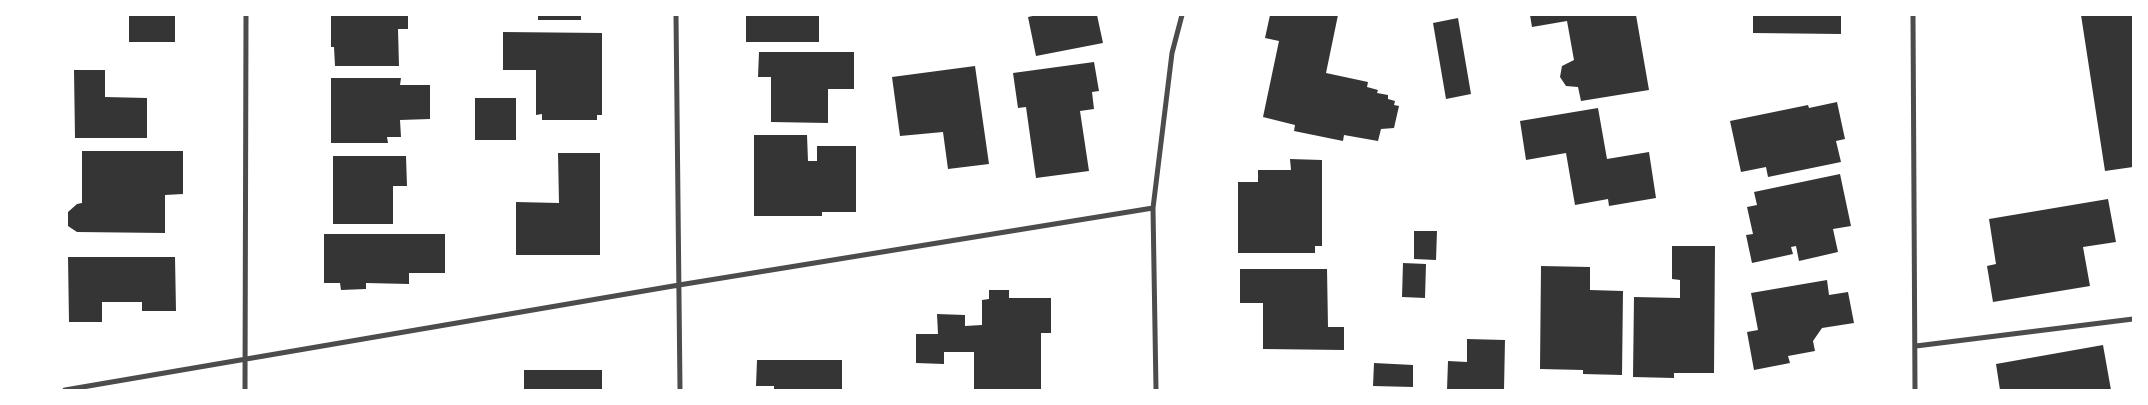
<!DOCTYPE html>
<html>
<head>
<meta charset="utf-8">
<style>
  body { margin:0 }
  #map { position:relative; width:2148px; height:405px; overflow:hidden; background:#fff; font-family:"Asap Condensed",sans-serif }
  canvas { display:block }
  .frame { position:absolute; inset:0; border:16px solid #fff; pointer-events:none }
</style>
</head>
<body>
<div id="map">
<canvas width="2148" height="405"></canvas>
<div class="frame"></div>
</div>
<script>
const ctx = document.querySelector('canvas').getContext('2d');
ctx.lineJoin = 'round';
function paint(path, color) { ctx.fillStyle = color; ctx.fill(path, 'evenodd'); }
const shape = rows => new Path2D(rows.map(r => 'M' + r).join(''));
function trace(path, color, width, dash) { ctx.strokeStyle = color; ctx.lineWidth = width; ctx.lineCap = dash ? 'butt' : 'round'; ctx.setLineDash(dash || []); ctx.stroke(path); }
const building = shape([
  [129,15,175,15,175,42,129,42],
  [331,15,408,15,408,29,398,29,399,66,335,66,334,47,331,47],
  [538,15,581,15,581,20,538,20],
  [746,15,819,15,819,42,746,42],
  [1037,15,1097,15,1103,43,1036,56,1028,17],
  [1270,15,1338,15,1326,73,1368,82,1367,87,1378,90,1377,93,1388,95,1388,99,1395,101,1394,105,1399,106,1394,128,1381,129,1378,141,1344,135,1343,141,1294,131,1295,125,1263,117,1279,41,1265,38],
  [1530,15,1636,15,1649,90,1581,101,1578,87,1566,86,1560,77,1562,66,1574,60,1567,21,1532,27],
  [1753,15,1841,15,1841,34,1753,33],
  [2081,15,2133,15,2133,167,2105,171],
  [1458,18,1471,94,1446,99,1433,23],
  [503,32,602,33,602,115,597,115,597,120,542,120,542,114,536,115,536,70,503,70],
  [759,52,854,52,854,89,828,89,828,123,771,122,771,77,758,77],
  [1094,62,1099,91,1092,92,1094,109,1080,111,1089,171,1036,178,1026,107,1018,108,1013,73],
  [975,66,989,164,948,169,943,132,900,136,892,77],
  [74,70,105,70,105,97,147,98,147,138,75,138],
  [331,78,401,78,400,85,430,85,430,119,400,120,401,137,387,137,388,143,331,143],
  [475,98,516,98,516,140,475,140],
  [1837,102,1845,139,1836,141,1841,162,1768,177,1766,167,1741,172,1730,121,1808,105,1809,108],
  [1598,108,1607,159,1649,152,1656,198,1609,206,1608,199,1575,205,1566,153,1526,160,1520,121],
  [754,135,807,135,808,161,817,161,817,146,856,146,856,212,822,212,822,216,754,216],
  [82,151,183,151,183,194,165,195,165,233,77,232,68,226,68,212,77,204,82,203],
  [558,153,600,153,600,255,516,255,516,202,559,203],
  [333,156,406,156,407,186,393,186,393,224,333,224],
  [1290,159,1322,160,1322,246,1315,246,1315,253,1238,253,1238,182,1258,182,1258,170,1291,170],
  [1840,174,1851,226,1833,229,1838,252,1799,261,1796,246,1791,247,1793,254,1752,263,1746,235,1753,234,1747,207,1757,205,1754,192],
  [2108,199,2116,242,2083,247,2090,286,1993,302,1987,266,1996,264,1989,219],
  [1414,231,1437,231,1436,260,1414,259],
  [324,234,445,234,445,273,409,273,409,284,366,283,366,289,341,290,340,283,324,283],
  [1672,246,1715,246,1714,373,1674,373,1674,378,1633,377,1634,297,1680,298,1680,280,1672,279],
  [68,257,175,257,176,311,142,311,142,302,102,302,102,322,69,322],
  [1403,263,1426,264,1425,298,1402,297],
  [1541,266,1590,267,1590,290,1623,291,1622,375,1583,374,1583,370,1540,369],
  [1240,269,1327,269,1328,327,1344,327,1344,350,1263,349,1263,303,1240,303],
  [1827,280,1829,295,1848,292,1854,323,1822,328,1813,341,1815,351,1788,356,1790,363,1754,370,1747,332,1758,330,1751,293],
  [989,290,1009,290,1009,298,1051,298,1051,333,1041,333,1041,390,974,390,974,352,944,352,944,364,916,363,916,334,938,334,937,314,965,315,965,326,982,325,982,300,989,299],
  [1467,339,1505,340,1504,390,1447,390,1448,361,1467,362],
  [2103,345,2111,390,2000,390,1996,364],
  [757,360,842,360,842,390,774,390,774,386,756,386],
  [1374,363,1413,365,1413,387,1373,386],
  [524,370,602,370,602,390,524,390]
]);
const minor = shape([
  [676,15,680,390],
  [1913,15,1915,390],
  [1916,346,2133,319],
  [65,390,679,285,1153,208],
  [245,390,246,15],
  [1156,390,1153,208,1172,53,1182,15]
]);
paint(building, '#353535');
trace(minor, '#4c4c4c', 5);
</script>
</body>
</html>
